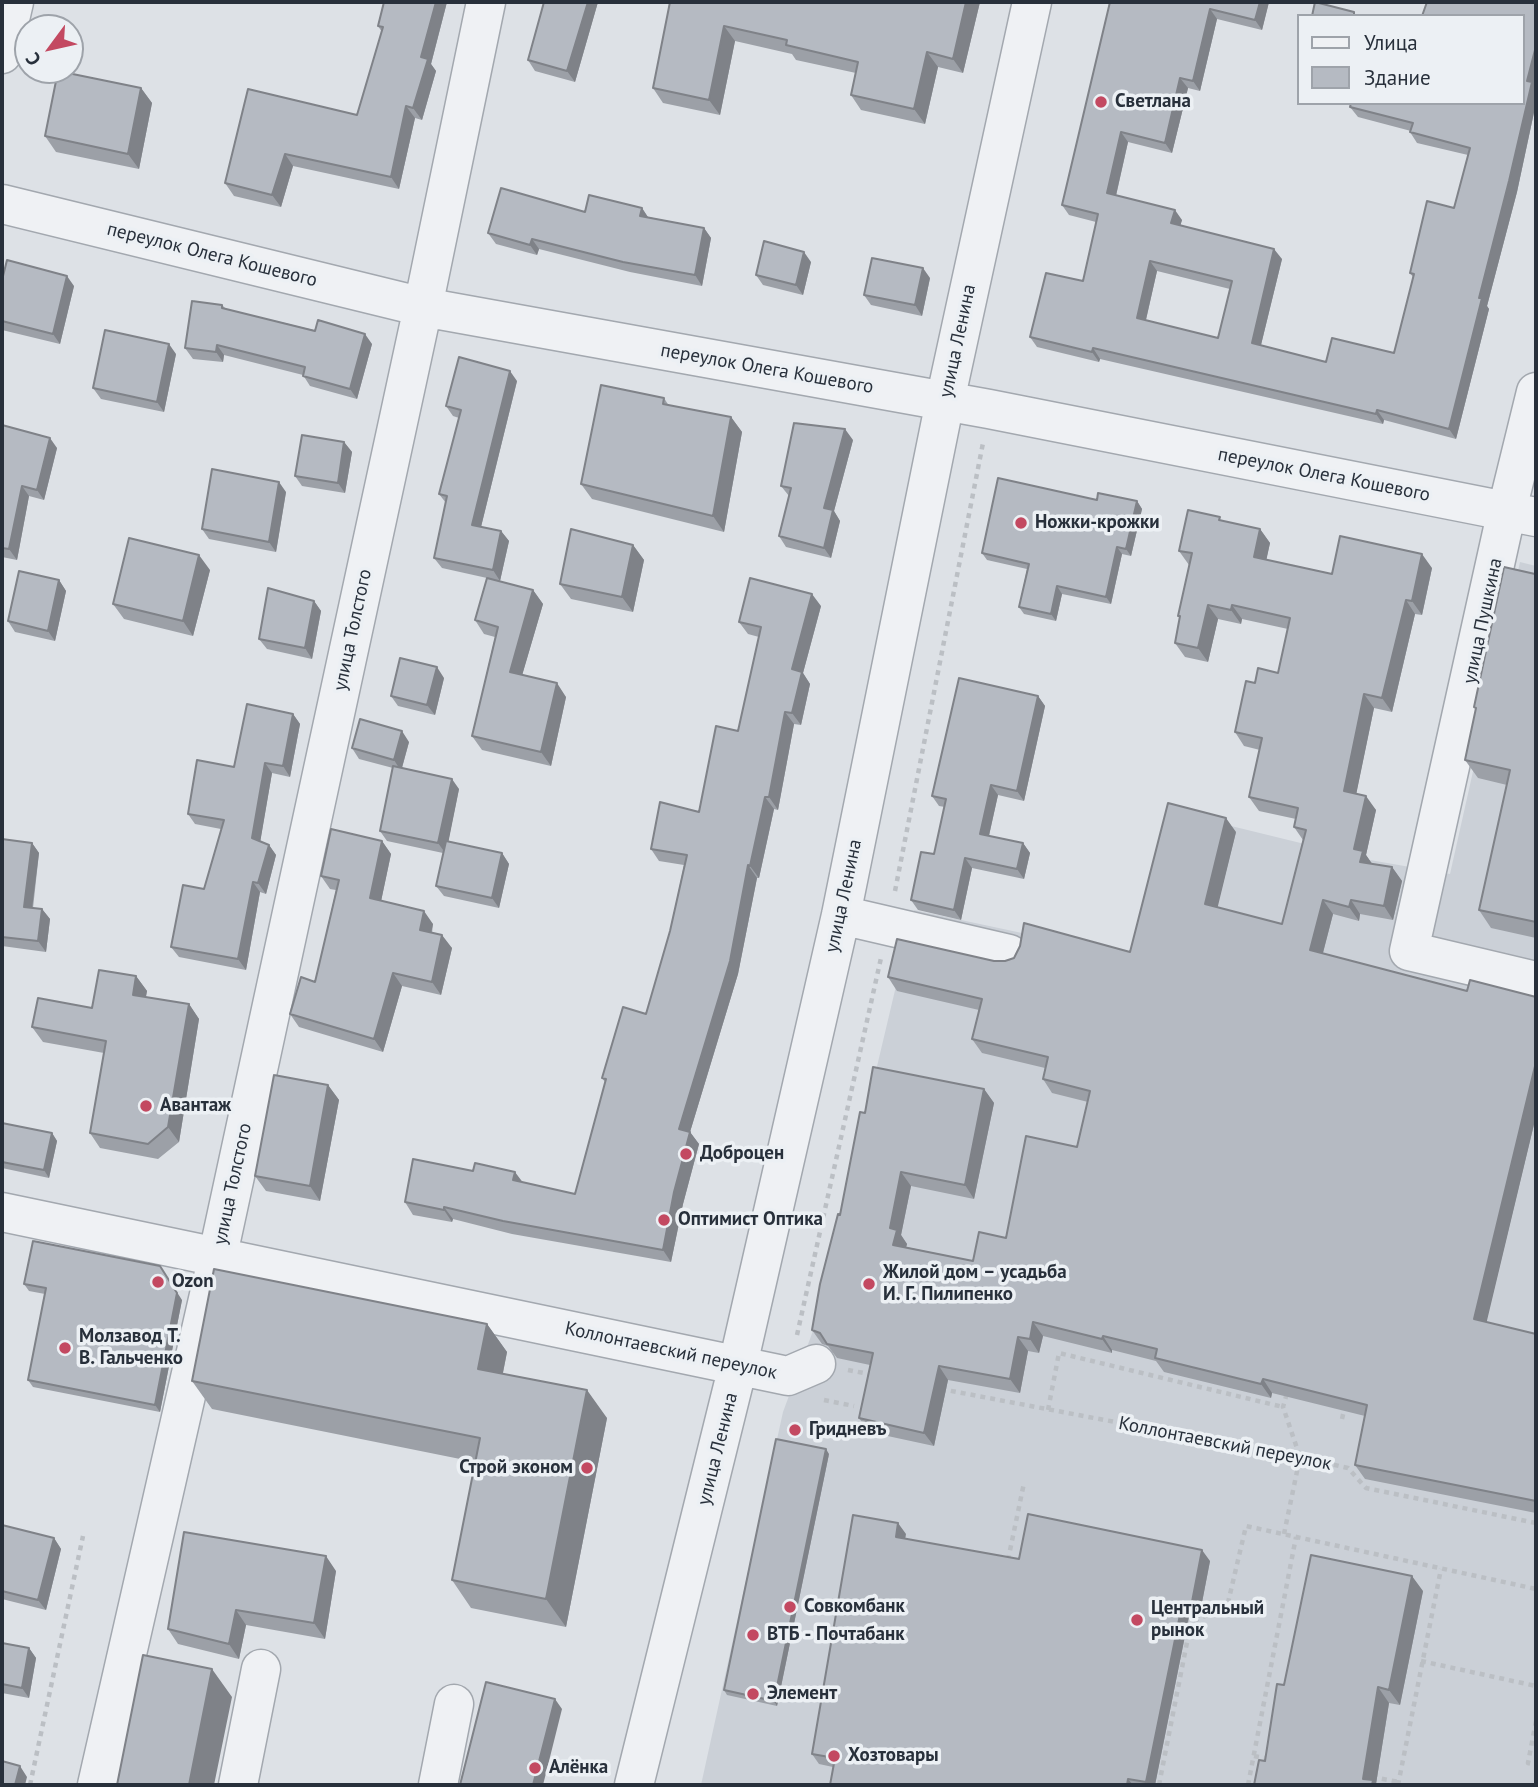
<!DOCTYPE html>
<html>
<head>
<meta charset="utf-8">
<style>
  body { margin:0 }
  #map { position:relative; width:1538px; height:1787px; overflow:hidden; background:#dde1e6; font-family:"PT Sans",sans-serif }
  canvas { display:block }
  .frame { position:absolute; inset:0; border:4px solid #28303b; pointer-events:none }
  .legend { position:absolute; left:1297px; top:14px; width:228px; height:91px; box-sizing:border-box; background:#ecf0f4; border:2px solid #9ea3aa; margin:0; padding:9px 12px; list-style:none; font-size:21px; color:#28303b }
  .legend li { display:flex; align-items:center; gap:14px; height:35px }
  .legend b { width:35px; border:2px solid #9ea3aa }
  .north { position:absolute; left:14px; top:14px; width:70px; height:70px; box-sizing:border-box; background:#ecf0f4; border:2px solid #9ea3aa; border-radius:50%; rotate:237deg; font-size:19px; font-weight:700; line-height:28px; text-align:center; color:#28303b }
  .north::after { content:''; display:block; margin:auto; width:24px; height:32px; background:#c34961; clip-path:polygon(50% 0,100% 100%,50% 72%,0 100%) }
</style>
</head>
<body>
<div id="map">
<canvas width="1538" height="1787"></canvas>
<div class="frame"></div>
<ul class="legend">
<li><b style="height:9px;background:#eff1f4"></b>Улица</li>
<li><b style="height:19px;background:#b5bac2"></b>Здание</li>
</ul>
<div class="north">С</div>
</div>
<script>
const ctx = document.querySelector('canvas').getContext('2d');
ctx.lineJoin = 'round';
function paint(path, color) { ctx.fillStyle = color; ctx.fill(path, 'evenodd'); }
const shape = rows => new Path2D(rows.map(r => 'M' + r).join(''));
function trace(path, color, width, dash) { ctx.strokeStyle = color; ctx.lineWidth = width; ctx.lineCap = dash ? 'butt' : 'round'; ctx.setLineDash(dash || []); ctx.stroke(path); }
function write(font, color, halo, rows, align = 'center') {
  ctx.font = font + ' "PT Sans",sans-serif'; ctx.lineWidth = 7; ctx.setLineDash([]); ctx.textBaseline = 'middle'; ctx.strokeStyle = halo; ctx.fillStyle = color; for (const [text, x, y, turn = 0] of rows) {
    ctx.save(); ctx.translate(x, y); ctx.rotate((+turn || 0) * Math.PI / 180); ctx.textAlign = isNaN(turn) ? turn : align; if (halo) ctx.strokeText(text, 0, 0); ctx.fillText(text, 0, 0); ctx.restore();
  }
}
const built = shape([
  [1520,562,1536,566,1536,1785,701,1785,783,1412,817,1320,914,910,1130,956,1174,812,1370,860,1450,874]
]);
const path = shape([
  [895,891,983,443],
  [797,1335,881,958],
  [848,1370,874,1375],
  [941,1389,1300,1457,1348,1468,1366,1488,1536,1523],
  [824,1400,854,1406],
  [1048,1410,1059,1353,1283,1407],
  [1342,1419,1345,1406],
  [1284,1534,1300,1457,1283,1407,1287,1393],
  [1008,1560,1024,1483],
  [1184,1621,1191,1622,1227,1607,1246,1526,1536,1589],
  [1421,1661,1536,1686],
  [1536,1721,1528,1763,1536,1765],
  [1254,1756,1270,1759],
  [1372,1777,1399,1782],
  [30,1785,83,1536],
  [1159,1785,1191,1622],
  [1248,1785,1296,1537],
  [1398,1785,1441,1569]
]);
const minor = shape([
  [2,54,14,2],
  [2,204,423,307,989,409,1536,517],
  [1536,392,1507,510,1409,951,1536,981],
  [841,915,1009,954],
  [2,1212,788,1376,816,1364],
  [97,1785,214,1273,423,307,486,2],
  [238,1785,261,1669],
  [438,1785,454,1704],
  [634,1785,734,1382,841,915,945,401,1032,2]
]);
const wall = shape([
  [384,2,447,2,431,64,436,71,422,120,415,118,399,189,293,166,281,207,234,196,225,183,357,115,382,32,378,26],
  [544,2,598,2,575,82,535,71,528,60],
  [670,2,980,2,963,73,938,67,925,124,861,110,851,95,856,73,796,60,792,54,735,41,720,115,663,103,653,88],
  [1110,2,1269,2,1262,30,1217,19,1200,91,1188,88,1172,153,1128,142,1116,196,1182,220,1180,226,1282,259,1261,345,1326,362,1394,353,1413,277,1410,273,1454,208,1468,155,1417,143,1410,132,1411,131,1358,117,1350,107,1522,103,1536,2,1536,83,1535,87,1536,89,1536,103,1517,192,1487,306,1489,309,1456,439,1384,420,1383,424,1100,359,1099,362,1037,347,1030,337,1083,281,1096,222,1069,215,1062,205],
  [1157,271,1230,289,1218,338,1146,320],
  [141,88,152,103,139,169,56,152,45,136],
  [642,208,648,217,704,228,711,238,702,286,630,272,539,249,537,255,496,244,488,233,585,212],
  [811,262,803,295,763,285,756,275],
  [930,278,922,316,871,305,864,295],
  [2,280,74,286,60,344,2,330],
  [222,305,226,309,372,344,357,399,310,386,303,375,224,355,223,362,193,359,185,348],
  [176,354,164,412,101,399,93,388],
  [517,381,481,527,501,531,509,541,500,581,492,579,533,590,543,604,522,675,566,697,551,766,482,750,472,736,495,637,484,634,475,620,487,578,442,568,434,558,446,503,439,494,459,418,453,416,446,406],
  [664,398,669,406,731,417,742,432,724,532,592,499,581,484],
  [2,425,57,448,44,500,29,496,17,560,2,557],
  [853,440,834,511,840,521,831,558,786,547,779,536,789,496,781,486],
  [344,442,352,452,345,493,302,486,295,476],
  [286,492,276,552,209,539,202,529],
  [1097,500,1137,501,1142,509,1131,556,1122,554,1111,604,1062,594,1056,621,1024,614,1019,607,1027,569,987,560,982,553],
  [1223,521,1260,529,1270,543,1266,560,1332,574,1432,568,1422,615,1415,614,1392,712,1374,708,1356,794,1376,810,1366,855,1372,864,1392,867,1402,881,1393,920,1360,914,1359,921,1333,914,1323,953,1467,991,1536,997,1536,1116,1486,1322,1536,1334,1536,1513,1365,1479,1355,1465,1365,1416,1272,1393,1271,1398,1164,1372,1156,1361,1112,1350,1112,1353,1043,1336,1039,1353,1028,1351,1020,1393,948,1380,934,1446,869,1432,859,1418,870,1365,837,1358,828,1346,822,1344,812,1330,865,1113,984,1089,994,1103,974,1199,911,1186,901,1235,907,1244,906,1247,973,1261,1006,1238,1077,1147,1088,1102,1052,1093,1043,1079,1045,1068,982,1053,972,1039,979,1010,897,991,888,977,994,961,1130,952,1236,832,1217,907,1282,924,1303,840,1294,827,1296,819,1259,811,1249,797,1260,750,1244,746,1235,732,1255,683,1278,673,1288,629,1242,619,1241,624,1218,619,1208,662,1185,657,1175,643,1180,618,1178,616,1189,565,1179,551],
  [633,545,644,560,633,612,571,599,560,584],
  [1536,567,1536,938,1491,928,1479,910,1507,785,1478,778,1465,760,1476,710,1474,707,1535,574],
  [210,570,193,636,124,619,113,604],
  [59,580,66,591,55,641,15,632,8,621],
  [314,601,321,611,312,659,267,649,259,639],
  [821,606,803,673,810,684,801,725,794,724,778,810,774,809,759,878,757,878,738,974,690,1132,699,1144,683,1204,671,1262,512,1234,453,1219,452,1222,413,1215,405,1202,522,1182,575,1194,605,1082,602,1078,646,1014,670,931,684,865,659,861,651,849,699,812,738,731,759,637,748,634,739,622],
  [444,678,435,715,398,706,391,696],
  [1038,696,1045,706,1024,801,998,795,989,836,1023,843,1030,853,1024,879,972,868,961,920,918,910,911,900,934,854,945,807,939,806,932,796],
  [293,714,300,724,290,777,272,773,260,842,269,845,276,855,266,894,260,892,246,970,179,957,171,947,204,889,221,829,195,824,188,814,234,767],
  [409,742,402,768,459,789,448,842,502,853,509,864,499,908,444,896,436,886,443,853,387,841,380,831,393,768,359,759,352,748],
  [2,839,32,843,39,853,33,908,42,909,50,919,46,952,2,946],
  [382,841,391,854,381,901,433,924,432,933,452,948,441,995,402,986,383,1052,299,1027,290,1014,315,982,336,890,330,889,321,876],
  [136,976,147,991,146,997,189,1004,199,1019,179,1142,158,1159,100,1148,90,1133,104,1053,43,1042,32,1027,92,1008],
  [328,1085,339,1100,320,1201,266,1191,255,1176],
  [2,1123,52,1133,57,1141,49,1178,2,1168],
  [24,1284,182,1300,160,1412,33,1387,28,1380,45,1294,29,1291],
  [487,1324,507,1352,503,1373,607,1418,566,1627,471,1608,452,1580,475,1462,212,1409,192,1381],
  [829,1454,777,1706,727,1695,724,1690],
  [2,1525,54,1538,61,1549,46,1610,2,1599],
  [906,1534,905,1539,1019,1559,1210,1561,1199,1618,1189,1616,1155,1785,830,1785,833,1767,819,1764,812,1754],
  [336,1571,325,1639,246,1625,239,1659,178,1644,168,1629],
  [1423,1591,1400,1705,1389,1703,1376,1784,1265,1761,1284,1685],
  [2,1643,29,1648,36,1658,29,1698,2,1693]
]);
const shadedWall = shape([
  [436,2,447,2,431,64,436,71,422,120,413,108,421,57],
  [588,2,598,2,575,82,567,71],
  [966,2,980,2,963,73,953,59],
  [1260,2,1269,2,1262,30,1255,20],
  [1210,9,1217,19,1200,91,1193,81],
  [724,26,735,41,720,115,709,100],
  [1536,46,1536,83,1535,87,1536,89,1536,103,1517,192,1487,306,1489,309,1456,439,1449,429,1527,81],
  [927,52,938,67,925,124,914,109],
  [1180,78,1188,88,1172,153,1165,143],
  [141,88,152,103,139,169,128,154],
  [406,106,415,118,399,189,391,177],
  [1121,132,1128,142,1114,204,1107,193],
  [285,154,293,166,281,207,272,195],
  [642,208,649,219,640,216],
  [1175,210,1182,220,1178,233,1171,223],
  [704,228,711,238,702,286,695,275],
  [532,239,539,249,537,255,530,245],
  [1274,249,1282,259,1259,353,1252,343],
  [804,252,811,262,803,295,796,285],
  [1150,261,1157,271,1144,328,1137,318],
  [923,268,930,278,922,316,915,305],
  [67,276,74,286,60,344,53,334],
  [365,334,372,344,357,399,350,389],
  [169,344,176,354,164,412,157,402],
  [217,345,224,355,223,362,216,352],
  [1093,348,1100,359,1099,362,1092,352],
  [510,371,517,381,479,535,472,525],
  [1377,410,1384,420,1383,424,1376,414],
  [731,417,742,432,724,532,713,516],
  [845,429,853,440,834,511,840,521,831,558,824,548,824,508],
  [50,438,57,448,44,500,37,490],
  [344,442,352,452,345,493,338,483],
  [279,482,286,492,276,552,269,542],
  [22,486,29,496,17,560,9,549],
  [1137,501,1142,509,1131,556,1126,549],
  [1260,529,1270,543,1264,571,1254,557],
  [501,531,509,541,500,581,493,570],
  [633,545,644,560,633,612,622,597],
  [1117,547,1122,554,1111,604,1106,597],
  [1422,554,1432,568,1422,615,1412,601],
  [199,555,210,570,193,636,183,621],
  [59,580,66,591,55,641,48,631],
  [1057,586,1062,594,1056,621,1051,614],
  [533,590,543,604,519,686,510,672],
  [812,594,821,606,803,673,810,684,801,725,792,713,792,669],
  [1406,600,1415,614,1392,712,1382,698],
  [314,601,321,611,312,659,305,648],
  [1208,605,1218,619,1208,662,1198,648],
  [1232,605,1242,619,1241,624,1231,610],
  [437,667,444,678,435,715,427,705],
  [557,683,566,697,551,766,541,752],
  [1364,694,1374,708,1354,805,1344,791],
  [1038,696,1045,706,1024,801,1017,791],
  [785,712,794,724,778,810,769,797],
  [293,714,300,724,290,777,283,766],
  [402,731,409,742,401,771,394,760],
  [265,763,272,773,259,849,252,838],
  [452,779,459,789,446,854,438,843],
  [991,785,998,795,987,844,980,834],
  [1366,796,1376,810,1366,855,1373,865,1360,862,1354,849],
  [765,797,774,809,759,878,750,866],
  [1226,818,1236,832,1215,918,1205,904],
  [382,841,391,854,379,911,370,898],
  [32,843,39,853,31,917,24,907],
  [1023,843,1030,853,1024,879,1017,869],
  [269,845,276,855,266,894,258,883],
  [502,853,509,864,499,908,492,898],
  [965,858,972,868,961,920,954,910],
  [748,865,757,878,738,974,690,1132,699,1144,683,1204,671,1262,663,1250,679,1129],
  [1392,867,1402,881,1393,920,1384,906],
  [253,882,260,892,246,970,238,959],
  [1323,900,1333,914,1320,964,1310,950],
  [1351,900,1360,914,1359,921,1349,907],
  [42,909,50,919,46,952,38,941],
  [424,911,433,924,429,943,420,930],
  [442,935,452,948,441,995,432,982],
  [393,973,402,986,383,1052,374,1039],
  [136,976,147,991,143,1010,133,995],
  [189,1004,199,1019,179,1142,168,1127],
  [1536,1062,1536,1116,1484,1333,1474,1319],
  [328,1085,339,1100,320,1201,310,1186],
  [984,1089,994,1103,974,1199,965,1185],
  [52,1133,57,1141,49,1178,44,1170],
  [515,1172,524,1184,513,1180],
  [901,1172,911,1186,901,1235,907,1244,903,1259,893,1245,890,1228],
  [444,1207,453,1219,452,1222,444,1210],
  [160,1266,182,1300,160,1412,155,1405],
  [1033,1322,1043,1336,1039,1353,1030,1339],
  [487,1324,507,1352,498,1397,478,1369],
  [1103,1336,1112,1350,1112,1353,1102,1339],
  [1018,1337,1028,1351,1020,1393,1010,1379],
  [939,1366,948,1380,934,1446,924,1433],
  [1263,1379,1272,1393,1271,1398,1261,1384],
  [587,1390,607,1418,566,1627,546,1599],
  [826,1449,829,1454,777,1706,774,1701],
  [898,1523,906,1534,903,1548,896,1537],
  [54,1538,61,1549,46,1610,38,1600],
  [1202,1550,1210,1561,1199,1618,1191,1607],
  [326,1556,336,1571,325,1639,314,1623],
  [1412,1576,1423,1591,1400,1705,1389,1690],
  [1182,1605,1189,1616,1155,1785,1148,1785,1146,1782],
  [236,1610,246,1625,239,1659,229,1644],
  [29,1648,36,1658,29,1698,22,1688],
  [212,1669,232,1697,214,1785,189,1785],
  [1378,1687,1389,1703,1376,1784,1376,1785,1368,1785,1363,1779],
  [555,1699,562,1709,543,1785,533,1785],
  [20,1766,27,1777,25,1785,15,1785],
  [1128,1779,1133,1785,1127,1785]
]);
const building = shape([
  [384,2,436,2,421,57,428,59,413,108,406,106,391,177,285,154,272,195,225,183,248,89,357,115,383,27,378,26,384,2],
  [544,2,588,2,567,71,528,60,544,2],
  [670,2,966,2,953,59,927,52,914,109,851,95,858,62,786,45,787,40,724,26,709,100,653,88,670,2],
  [1110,2,1260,2,1255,20,1210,9,1193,81,1180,78,1165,143,1121,132,1107,193,1175,210,1171,223,1274,249,1252,343,1326,362,1332,338,1394,353,1414,274,1410,273,1427,201,1454,208,1470,148,1410,132,1413,123,1350,107,1351,103,1522,103,1522,16,1422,16,1427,2,1536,2,1536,46,1527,81,1532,82,1509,181,1479,298,1482,298,1449,429,1377,410,1376,414,1093,348,1092,352,1030,337,1046,273,1083,281,1098,214,1062,205,1110,2],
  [1150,261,1232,281,1218,338,1137,318,1150,261],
  [1315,2,1354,12,1354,16,1312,16,1315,2],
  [58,71,141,88,128,154,45,136,58,71],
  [501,188,585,212,589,195,642,208,640,216,704,228,695,275,623,262,532,239,530,245,488,233,501,188],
  [764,241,804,252,796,285,756,275,764,241],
  [872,258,923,268,915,305,864,295,872,258],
  [7,260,67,276,53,334,2,321,2,280,7,260],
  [192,301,222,305,222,308,315,331,318,320,365,334,350,389,303,376,305,367,217,345,216,352,185,348,192,301],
  [105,330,169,344,157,402,93,388,105,330],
  [459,357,510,371,472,525,501,531,493,570,434,558,447,496,439,494,461,410,446,406,459,357],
  [601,385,664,398,663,404,731,417,713,516,581,484,601,385],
  [794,423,845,429,824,508,833,510,824,548,779,536,791,488,781,486,794,423],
  [2,425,50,438,37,490,22,486,9,549,2,548,2,425],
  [302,435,344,442,338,483,295,476,302,435],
  [212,469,279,482,269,542,202,529,212,469],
  [998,478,1097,500,1098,493,1137,501,1126,549,1117,547,1106,597,1057,586,1051,614,1019,607,1029,564,982,553,998,478],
  [1188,510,1220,517,1219,520,1260,529,1254,557,1332,574,1340,536,1422,554,1412,601,1406,600,1382,698,1364,694,1344,791,1366,796,1354,849,1363,851,1360,862,1392,867,1384,906,1351,900,1349,907,1323,900,1310,950,1467,991,1470,980,1536,997,1536,1062,1474,1319,1536,1334,1536,1501,1355,1465,1367,1405,1263,1379,1261,1384,1155,1358,1157,1349,1103,1336,1102,1339,1033,1322,1030,1339,1018,1337,1010,1379,939,1366,924,1433,859,1418,873,1353,827,1344,820,1333,812,1330,820,1284,838,1214,840,1215,860,1112,865,1113,873,1067,984,1089,965,1185,901,1172,890,1228,897,1230,893,1245,973,1261,979,1232,1006,1238,1026,1136,1077,1147,1090,1091,1043,1079,1048,1057,972,1039,982,999,888,977,897,939,994,961,1005,961,1014,958,1020,946,1024,923,1130,952,1168,803,1226,818,1205,904,1282,924,1306,830,1294,827,1298,808,1249,797,1262,738,1235,732,1246,681,1255,683,1258,668,1278,673,1290,618,1232,605,1231,610,1208,605,1198,648,1175,643,1180,616,1178,616,1192,553,1179,551,1188,510],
  [571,529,633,545,622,597,560,584,571,529],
  [129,538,199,555,183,621,113,604,129,538],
  [1504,567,1535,574,1536,567,1536,922,1479,910,1510,770,1465,760,1476,708,1474,707,1504,567],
  [19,571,59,580,48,631,8,621,19,571],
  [487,578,533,590,510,672,557,683,541,752,472,736,498,627,475,620,487,578],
  [750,578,812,594,792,669,802,672,792,713,785,712,769,797,765,797,750,866,748,865,730,961,679,1129,690,1132,674,1192,663,1250,503,1221,444,1207,444,1210,405,1202,413,1159,473,1171,475,1163,515,1172,513,1180,575,1194,606,1079,602,1078,623,1007,646,1014,670,931,687,855,651,849,660,802,699,812,716,726,738,731,761,627,739,622,750,578],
  [268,588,314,601,305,648,259,639,268,588],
  [400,658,437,667,427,705,391,696,400,658],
  [959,678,1038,696,1017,791,991,785,980,834,1023,843,1017,869,965,858,954,910,911,900,921,852,934,854,946,799,932,796,959,678],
  [247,704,293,714,283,766,265,763,252,838,269,845,258,883,253,882,238,959,171,947,183,885,204,889,224,820,188,814,197,760,234,767,247,704],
  [360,719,402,731,394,760,352,748,360,719],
  [393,766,452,779,438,843,380,831,393,766],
  [331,829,382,841,370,898,424,911,420,930,442,935,432,982,393,973,374,1039,290,1014,301,977,315,982,339,880,321,876,331,829],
  [2,839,32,843,24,907,42,909,38,941,2,937,2,839],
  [446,841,502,853,492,898,436,886,446,841],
  [99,970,136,976,133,995,189,1004,168,1127,148,1144,90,1133,106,1041,32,1027,38,998,92,1008,99,970],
  [274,1075,328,1085,310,1186,255,1176,274,1075],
  [2,1123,52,1133,44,1170,2,1162,2,1123],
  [33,1241,160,1266,177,1293,155,1405,28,1380,46,1288,24,1284,33,1241],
  [214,1269,487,1324,478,1369,587,1390,546,1599,452,1580,480,1438,192,1381,214,1269],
  [776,1439,826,1449,774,1701,724,1690,776,1439],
  [1028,1514,1202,1550,1191,1607,1182,1605,1146,1782,1128,1779,1127,1785,830,1785,835,1758,812,1754,853,1515,898,1523,896,1537,1019,1559,1028,1514],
  [2,1525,54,1538,38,1600,2,1591,2,1525],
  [184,1532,326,1556,314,1623,236,1610,229,1644,168,1629,184,1532],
  [1311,1555,1412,1576,1389,1690,1378,1687,1363,1779,1373,1780,1372,1785,1254,1785,1259,1760,1265,1761,1277,1684,1284,1685,1311,1555],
  [2,1643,29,1648,22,1688,2,1684,2,1643],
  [143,1655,212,1669,189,1785,117,1785,143,1655],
  [486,1682,555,1699,533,1785,460,1785,486,1682],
  [2,1761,20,1766,15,1785,2,1785,2,1761]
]);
const markers = [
  [1101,102,7,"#c34961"],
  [1021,523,7,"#c34961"],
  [146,1106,7,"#c34961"],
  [686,1154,7,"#c34961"],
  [664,1220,7,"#c34961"],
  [158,1282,7,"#c34961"],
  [869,1284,7,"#c34961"],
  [65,1348,7,"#c34961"],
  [795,1430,7,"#c34961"],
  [587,1468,7,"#c34961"],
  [790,1607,7,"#c34961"],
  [1137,1620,7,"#c34961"],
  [753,1635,7,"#c34961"],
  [753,1694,7,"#c34961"],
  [834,1756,7,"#c34961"],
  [535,1768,7,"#c34961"]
];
const poiNames = [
  ["Светлана",1115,102],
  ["Ножки-крожки",1035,523],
  ["Авантаж",160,1106],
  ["Доброцен",700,1154],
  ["Оптимист Оптика",678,1220],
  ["Жилой дом – усадьба",883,1273],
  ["И. Г. Пилипенко",883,1295],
  ["Ozon",172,1282],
  ["Молзавод Т.",79,1337],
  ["В. Гальченко",79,1359],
  ["Гридневъ",809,1430],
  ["Строй эконом",573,1468,"right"],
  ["Совкомбанк",804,1607],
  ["Центральный",1151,1609],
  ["рынок",1151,1631],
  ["ВТБ - Почтабанк",767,1635],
  ["Элемент",767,1694],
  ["Хозтовары",848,1756],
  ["Алёнка",549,1768]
];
const streetNames = [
  ["переулок Олега Кошевого",212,255,14],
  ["улица Ленина",958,341,-78],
  ["переулок Олега Кошевого",767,369,10],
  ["переулок Олега Кошевого",1324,475,11],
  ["улица Пушкина",1483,621,-78],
  ["улица Толстого",353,630,-78],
  ["улица Ленина",844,896,-78],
  ["улица Толстого",233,1184,-78],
  ["Коллонтаевский переулок",671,1351,12],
  ["Коллонтаевский переулок",1225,1444,11],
  ["улица Ленина",718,1449,-76]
];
paint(built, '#cbd0d7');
trace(minor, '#a3a8af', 41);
trace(path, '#bbbfc4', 4.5, [5, 5]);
trace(minor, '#eff1f4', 38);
paint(wall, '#9ca0a7');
paint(shadedWall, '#7f8288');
paint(building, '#b5bac2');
trace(building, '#7f8288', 2);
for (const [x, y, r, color] of markers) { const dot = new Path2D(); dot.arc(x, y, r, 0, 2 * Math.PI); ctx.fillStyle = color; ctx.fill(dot); trace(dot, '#ecf0f4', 2.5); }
write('bold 19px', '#28303b', '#ecf0f4', poiNames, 'left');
write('19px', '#28303b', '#ecf0f4', streetNames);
</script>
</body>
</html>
